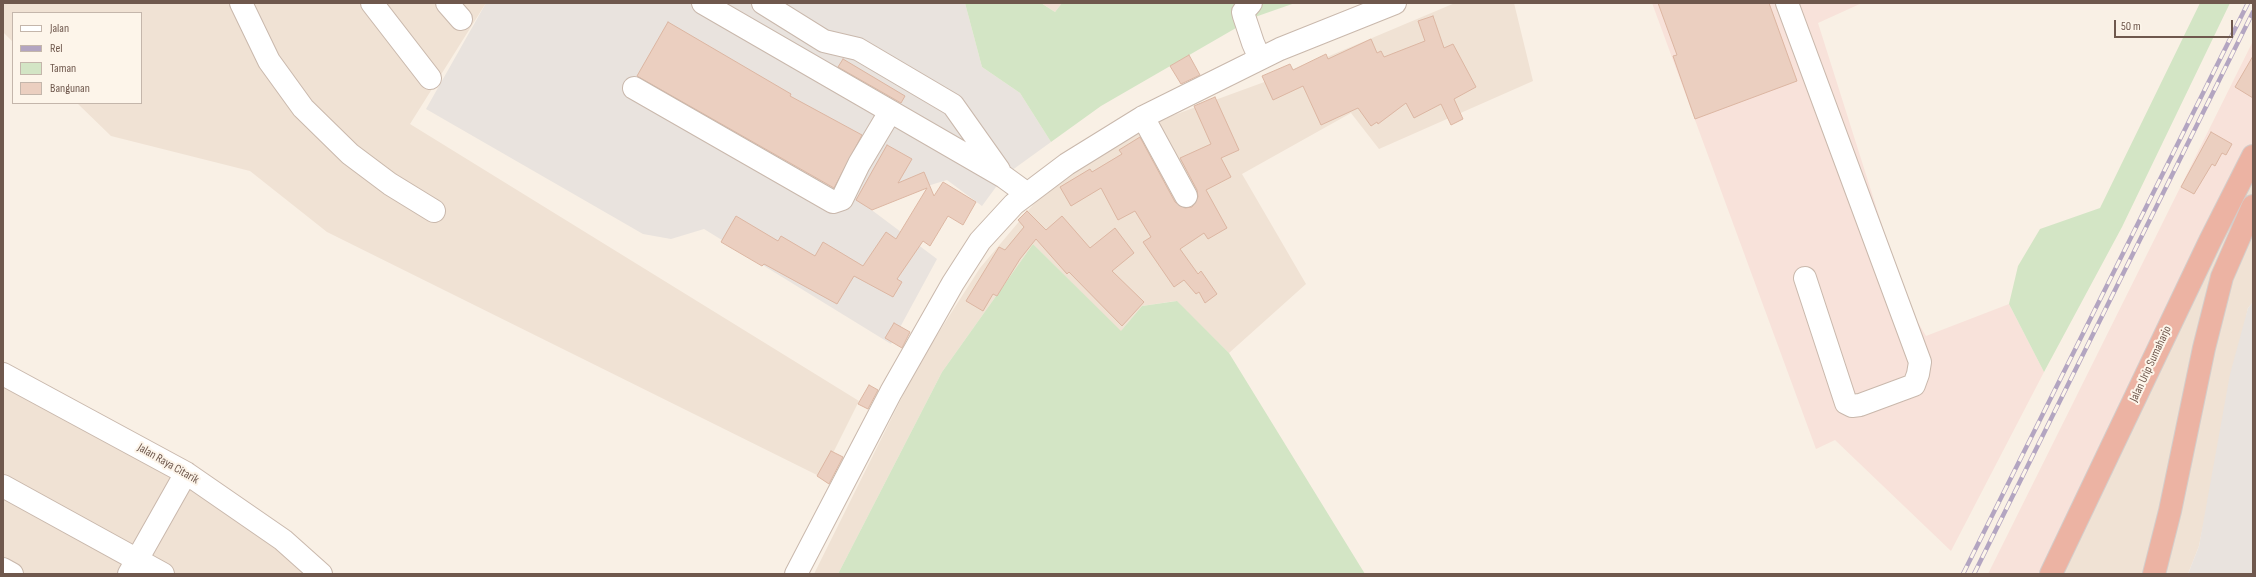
<!DOCTYPE html>
<html>
<head>
<meta charset="utf-8">
<style>
  body { margin:0 }
  #map { position:relative; width:2256px; height:577px; overflow:hidden; background:#f9f0e5; font-family:"Sofia Sans Condensed",sans-serif }
  canvas { display:block }
  .frame { position:absolute; inset:0; border:4px solid #6f584d; pointer-events:none }
  .legend { position:absolute; left:12px; top:12px; width:130px; height:92px; box-sizing:border-box; background:#fdf5ea; border:1px solid #c4b6ab; margin:0; padding:5px 7px; list-style:none; font-size:12px; color:#6f584d }
  .legend li { display:flex; align-items:center; gap:8px; height:20px }
  .legend b { width:20px; border:1px solid #c4b6ab }
  .scale { position:absolute; left:2114px; top:20px; width:119px; height:18px; box-sizing:border-box; border:2px solid #6f584d; border-top:0; padding-left:5px; font-size:12px; line-height:14px; white-space:nowrap; color:#6f584d; -webkit-text-stroke:3px #fdf5ea; paint-order:stroke }
</style>
</head>
<body>
<div id="map">
<canvas width="2256" height="577"></canvas>
<div class="frame"></div>
<ul class="legend">
<li><b style="height:5px;background:#fff"></b>Jalan</li>
<li><b style="height:5px;background:#b3a5c1"></b>Rel</li>
<li><b style="height:11px;background:#d3e5c5"></b>Taman</li>
<li><b style="height:11px;background:#ebcfc0"></b>Bangunan</li>
</ul>
<div class="scale">50 m</div>
</div>
<script>
const ctx = document.querySelector('canvas').getContext('2d');
ctx.lineJoin = 'round';
function paint(path, color) { ctx.fillStyle = color; ctx.fill(path, 'evenodd'); }
const shape = rows => new Path2D(rows.map(r => 'M' + r).join(''));
function trace(path, color, width, dash) { ctx.strokeStyle = color; ctx.lineWidth = width; ctx.lineCap = dash ? 'butt' : 'round'; ctx.setLineDash(dash || []); ctx.stroke(path); }
function write(font, color, halo, rows, align = 'center') {
  ctx.font = font + ' "Sofia Sans Condensed",sans-serif'; ctx.lineWidth = 4; ctx.setLineDash([]); ctx.textBaseline = 'middle'; ctx.strokeStyle = halo; ctx.fillStyle = color; for (const [text, x, y, turn = 0] of rows) {
    ctx.save(); ctx.translate(x, y); ctx.rotate((+turn || 0) * Math.PI / 180); ctx.textAlign = isNaN(turn) ? turn : align; if (halo) ctx.strokeText(text, 0, 0); ctx.fillText(text, 0, 0); ctx.restore();
  }
}
const residential = shape([
  [3,3,486,3,410,124,859,401,821,477,327,232,250,171,111,136,77,103,141,103,141,13,13,13,13,42,3,32],
  [1041,3,1062,3,1055,12],
  [1455,3,1514,3,1533,81,1379,149,1351,113,1242,174,1306,284,1229,353,1176,301,1142,306,1121,332,1033,244,942,372,838,574,814,574,919,363,980,268,1043,193,1144,126,1289,73],
  [2253,156,2253,302,2248,308,2199,546,2188,574,2046,574],
  [3,366,218,481,297,539,329,574,3,574]
]);
const commercial = shape([
  [1652,3,1862,3,1818,23,1907,304,1926,336,2009,304,2044,372,1951,551,1835,440,1816,449],
  [2253,41,2253,156,2046,574,1988,574]
]);
const industrial = shape([
  [486,3,965,3,982,67,1020,93,1051,142,1004,176,982,206,947,180,865,205,937,259,891,344,704,229,671,239,643,234,426,109],
  [2253,302,2253,574,2188,574,2199,546,2230,374,2248,308]
]);
const green = shape([
  [965,3,1041,3,1055,12,1062,3,1295,3,1255,17,1101,106,1051,142,1020,93,982,67],
  [2200,3,2230,3,2122,227,2044,372,2009,304,2018,266,2040,229,2100,208],
  [1033,244,1121,331,1142,306,1177,301,1229,353,1365,574,838,574,942,372]
]);
const building = shape([
  [1658,3,1769,3,1797,81,1695,119,1673,56,1677,55,1658,3],
  [1433,16,1444,48,1453,44,1476,87,1454,99,1463,119,1451,125,1441,104,1414,118,1406,103,1378,124,1377,122,1371,126,1358,108,1321,125,1303,86,1273,100,1262,76,1290,64,1293,70,1326,54,1328,59,1371,39,1377,53,1381,51,1384,57,1425,41,1418,21,1433,16],
  [668,22,791,94,790,96,862,135,834,188,637,76,668,22],
  [1189,55,1200,75,1181,84,1170,66,1189,55],
  [2253,56,2253,98,2235,87,2253,56],
  [843,59,905,96,901,103,838,67,843,59],
  [1215,97,1239,150,1221,158,1231,177,1206,190,1227,228,1208,239,1204,233,1180,249,1198,274,1201,271,1217,294,1205,303,1199,292,1196,294,1184,280,1174,287,1143,242,1151,237,1135,211,1118,220,1101,188,1071,206,1060,187,1090,169,1092,172,1122,154,1119,150,1140,137,1175,202,1185,208,1192,207,1198,197,1197,190,1180,158,1211,144,1194,106,1215,97],
  [2211,132,2232,144,2226,155,2222,153,2215,166,2212,164,2194,194,2181,187,2211,132],
  [887,145,912,159,898,183,924,172,934,196,943,182,976,202,963,225,948,216,930,246,923,241,897,279,902,282,893,297,854,276,837,304,764,264,762,266,721,242,736,216,778,241,781,236,815,256,823,242,863,266,886,232,896,239,927,188,872,210,856,200,887,145],
  [1027,211,1046,230,1062,216,1090,248,1115,228,1134,253,1112,271,1144,302,1122,326,1069,272,1067,274,1036,239,1020,259,997,296,993,294,983,311,966,301,999,247,1005,250,1024,227,1018,220,1027,211],
  [894,323,910,332,902,348,885,338,894,323],
  [869,385,878,390,868,409,858,404,869,385],
  [831,451,843,457,829,484,817,476,831,451]
]);
const minor = shape([
  [241,3,269,61,303,108,350,154,390,184,434,211],
  [372,3,430,78],
  [447,3,461,19],
  [703,3,1004,177,1026,193],
  [763,3,824,41,858,49,953,105,999,170],
  [1251,3,1243,12,1244,16,1253,43,1260,59],
  [1787,3,1920,362,1918,374,1914,385,1860,405,1852,406,1846,403,1805,278],
  [634,88,833,202,842,199,859,164,890,112],
  [1143,117,1186,196],
  [3,374,186,473,283,540,321,574],
  [3,486,163,574],
  [3,569,12,574],
  [129,574,186,473],
  [796,574,891,392,953,283,980,241,1014,204,1067,164,1143,117,1280,49,1395,3]
]);
const highway = shape([
  [2051,574,2210,241,2253,156],
  [2154,574,2170,511,2204,348,2222,277,2253,206]
]);
const rail = shape([
  [1963,574,2248,3],
  [1974,574,2253,12]
]);
const streetNames = [
  ["Jalan Urip Sumaharjo",2151,364,-65],
  ["Jalan Raya Citarik",168,464,30]
];
paint(residential, '#f0e2d4');
paint(commercial, '#f8e2da');
paint(industrial, '#e9e3de');
paint(green, '#d3e5c5');
paint(building, '#ebcfc0');
trace(building, '#dcb6a2', 1);
trace(minor, '#c9b8ac', 24);
trace(highway, '#d4cdca', 24);
trace(minor, '#fff', 22);
trace(highway, '#ecb3a3', 22);
trace(rail, '#b3a5c1', 4.5);
trace(rail, '#fdf5ea', 3, [9]);
write('12px', '#6f584d', '#fdf5ea', streetNames);
</script>
</body>
</html>
